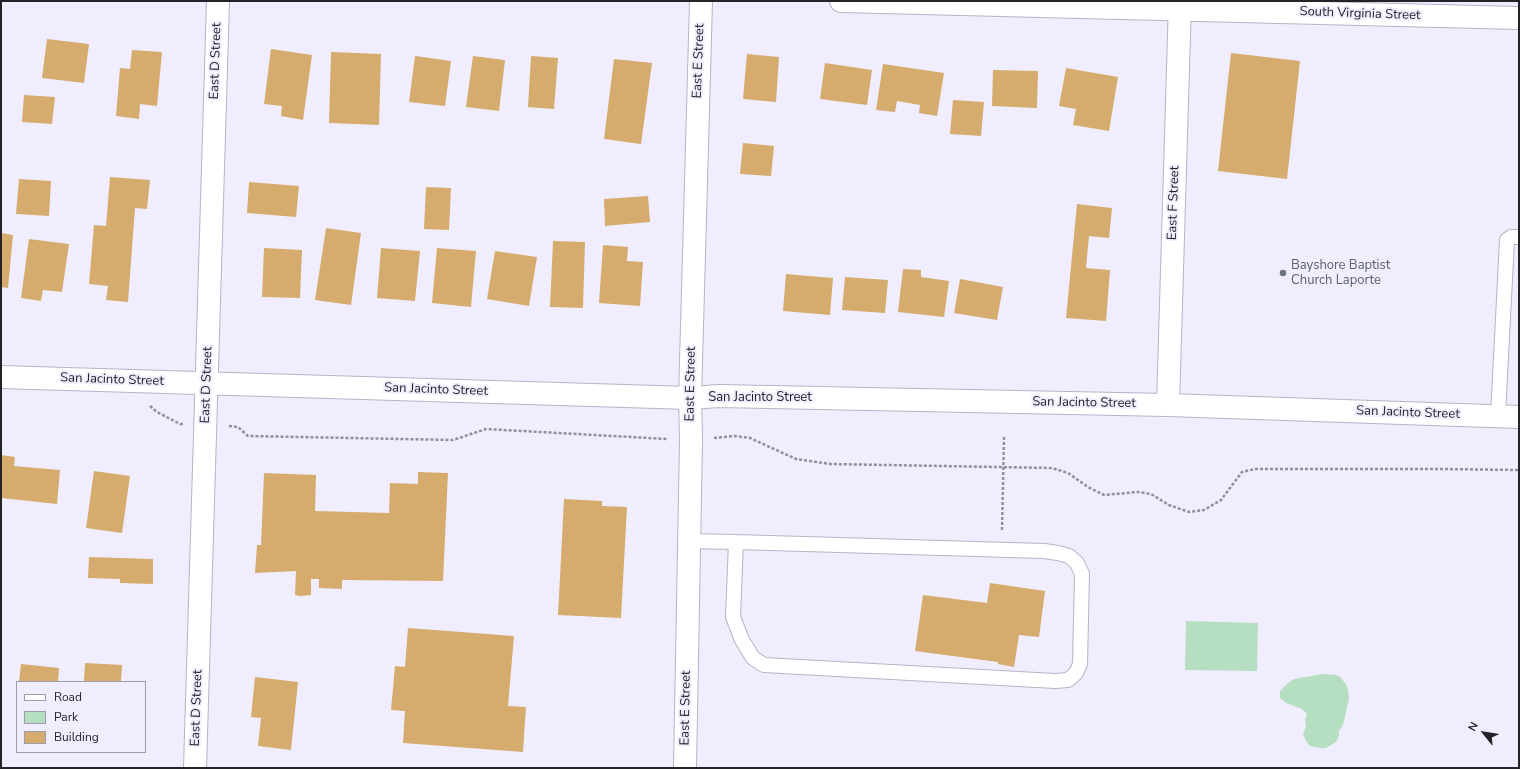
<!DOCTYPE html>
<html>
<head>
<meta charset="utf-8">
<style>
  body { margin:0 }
  #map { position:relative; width:1520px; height:769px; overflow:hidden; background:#f0eefe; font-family:"Nunito Sans",sans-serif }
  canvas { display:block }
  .frame { position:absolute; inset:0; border:2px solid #24232a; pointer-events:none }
  .legend { position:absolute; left:16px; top:681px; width:130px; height:72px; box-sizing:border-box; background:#f0eefe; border:1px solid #9e9da9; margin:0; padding:5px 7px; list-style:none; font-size:12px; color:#24232a }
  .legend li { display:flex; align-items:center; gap:8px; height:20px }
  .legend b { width:20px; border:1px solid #9e9da9 }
  .north { position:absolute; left:1464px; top:713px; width:40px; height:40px; -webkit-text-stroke:3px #f0eefe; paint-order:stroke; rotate:300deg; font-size:11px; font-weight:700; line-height:16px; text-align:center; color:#24232a }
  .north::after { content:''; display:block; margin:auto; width:14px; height:18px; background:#24232a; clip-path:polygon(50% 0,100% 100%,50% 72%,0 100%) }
</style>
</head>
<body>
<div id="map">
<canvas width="1520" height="769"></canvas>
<div class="frame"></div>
<ul class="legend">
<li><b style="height:5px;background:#fff"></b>Road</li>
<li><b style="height:11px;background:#b6dec1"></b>Park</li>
<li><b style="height:11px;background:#d5ab6e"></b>Building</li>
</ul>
<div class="north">N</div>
</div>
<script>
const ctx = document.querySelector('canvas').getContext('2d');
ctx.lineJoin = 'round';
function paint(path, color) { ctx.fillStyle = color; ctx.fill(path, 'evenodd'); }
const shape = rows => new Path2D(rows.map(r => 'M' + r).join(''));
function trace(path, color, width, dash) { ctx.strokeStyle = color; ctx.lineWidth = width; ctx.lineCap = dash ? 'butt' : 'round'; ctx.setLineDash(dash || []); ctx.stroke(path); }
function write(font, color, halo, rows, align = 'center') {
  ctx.font = font + ' "Nunito Sans",sans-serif'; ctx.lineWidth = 4; ctx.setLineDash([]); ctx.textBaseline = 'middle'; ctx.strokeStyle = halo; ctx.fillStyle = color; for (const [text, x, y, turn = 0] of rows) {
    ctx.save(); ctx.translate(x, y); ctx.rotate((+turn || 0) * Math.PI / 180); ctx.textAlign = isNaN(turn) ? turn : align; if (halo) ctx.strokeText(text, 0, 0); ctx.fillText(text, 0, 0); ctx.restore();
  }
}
const green = shape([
  [1186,621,1258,623,1257,671,1185,670],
  [1323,674,1336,675,1340,677,1346,684,1348,690,1349,699,1343,725,1339,731,1339,736,1336,742,1326,748,1320,748,1310,746,1307,743,1303,734,1306,726,1305,720,1307,714,1302,709,1286,703,1280,698,1280,691,1288,683,1294,679]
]);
const building = shape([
  [47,39,89,44,84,83,42,78],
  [271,49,312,55,303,120,281,116,282,106,264,104],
  [132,50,162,52,157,106,140,104,139,119,116,116,120,68,130,69],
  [331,52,381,54,379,125,329,123],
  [1231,53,1300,61,1287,179,1218,171],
  [747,54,779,57,776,102,743,99],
  [415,56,451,61,445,106,409,102],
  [473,56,505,60,499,111,466,107],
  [531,56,558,58,554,109,528,107],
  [614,59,652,63,641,144,604,139],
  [825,63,872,70,867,105,820,99],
  [883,64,944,73,937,116,919,113,920,105,897,101,895,112,876,110],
  [1066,68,1118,77,1109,131,1073,125,1076,109,1059,106],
  [993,70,1038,71,1037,108,992,106],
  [24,95,55,97,52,124,22,122],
  [953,100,984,102,981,136,950,134],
  [743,143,774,146,771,176,740,174],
  [110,177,150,180,147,209,135,208,128,302,106,300,108,286,89,284,94,225,106,226],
  [19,179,51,181,49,216,16,214],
  [249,182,299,186,296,217,247,213],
  [426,187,451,188,449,230,424,229],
  [648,196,650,222,605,226,604,199],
  [1077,204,1112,208,1109,238,1089,236,1086,268,1110,270,1106,321,1066,318],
  [326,228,361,233,351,305,315,300],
  [1,233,13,235,8,288,1,287],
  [29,239,69,244,62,292,43,290,41,301,21,298],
  [553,241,585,242,583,308,550,307],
  [603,245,628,247,627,261,643,262,640,306,599,303],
  [264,248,302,250,300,298,262,297],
  [381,248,420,251,415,301,377,298],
  [437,248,476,251,471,307,432,303],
  [495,251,537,257,529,306,487,299],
  [903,269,921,270,921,277,949,281,944,317,898,312],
  [786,274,833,278,830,315,783,311],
  [845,277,888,280,885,313,842,310],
  [960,279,1003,287,997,320,954,313],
  [1,455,15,457,14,466,60,470,57,504,1,498],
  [94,471,130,476,122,533,86,528],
  [418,472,448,473,443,581,342,580,342,589,319,588,319,579,311,579,311,595,300,596,295,595,296,571,255,573,257,545,261,545,264,473,316,475,315,511,389,513,390,483,418,484],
  [564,499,602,501,602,506,627,507,621,618,558,615],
  [89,557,153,559,153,584,120,583,120,579,88,578],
  [990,583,1045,591,1039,637,1019,635,1014,667,998,664,998,662,915,651,923,595,987,603],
  [408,628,514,636,508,706,526,707,523,752,403,743,405,711,391,710,395,666,405,667],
  [85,663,122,665,121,682,84,682],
  [21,664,59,668,58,682,19,682],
  [255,677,298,682,291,750,258,746,261,718,251,717]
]);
const path = shape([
  [150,406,157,412,180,424,183,424],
  [229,426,238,427,248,436,453,440,486,429,667,439],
  [714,438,734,436,750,438,796,459,830,464,1052,468,1068,473,1088,487,1104,495,1138,492,1151,494,1169,505,1189,512,1204,510,1221,500,1242,472,1255,469,1442,469,1519,470],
  [1002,530,1004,437]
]);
const lane = shape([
  [1498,416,1507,240,1511,237,1519,237],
  [689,541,736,542,1044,551,1058,553,1069,556,1077,563,1082,574,1080,664,1076,673,1068,680,1055,681,764,665,753,658,742,640,733,617,736,542]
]);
const street = shape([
  [841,1,1519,18],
  [1,377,690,398,719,396,1168,405,1519,417],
  [1168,405,1180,1],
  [195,768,218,1],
  [685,768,691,440,690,398,701,1]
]);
const markers = [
  [1283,273,4,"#6b7280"]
];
const streetNames = [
  ["South Virginia Street",1360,14,2],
  ["East D Street",216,61,-88],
  ["East E Street",699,61,-88],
  ["East F Street",1174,203,-88],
  ["San Jacinto Street",112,380,2],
  ["East E Street",691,384,-89],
  ["East D Street",207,385,-88],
  ["San Jacinto Street",436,390,2],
  ["San Jacinto Street",760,398],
  ["San Jacinto Street",1084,403,1],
  ["San Jacinto Street",1408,413,2],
  ["East D Street",197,708,-88],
  ["East E Street",686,708,-89]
];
const worshipNames = [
  ["Bayshore Baptist",1291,266],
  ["Church Laporte",1291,281]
];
paint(green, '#b6dec1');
paint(building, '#d5ab6e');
trace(lane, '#b6b3c6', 16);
trace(street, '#b6b3c6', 24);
trace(path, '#918f9b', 2.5, [3, 2]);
trace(lane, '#fff', 14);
trace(street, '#fff', 22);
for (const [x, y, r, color] of markers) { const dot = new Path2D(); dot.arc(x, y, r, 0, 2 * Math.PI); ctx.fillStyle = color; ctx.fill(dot); trace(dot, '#f0eefe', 1.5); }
write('13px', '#24232a', '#f0eefe', streetNames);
write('13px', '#5b616d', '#f0eefe', worshipNames, 'left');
</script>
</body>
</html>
